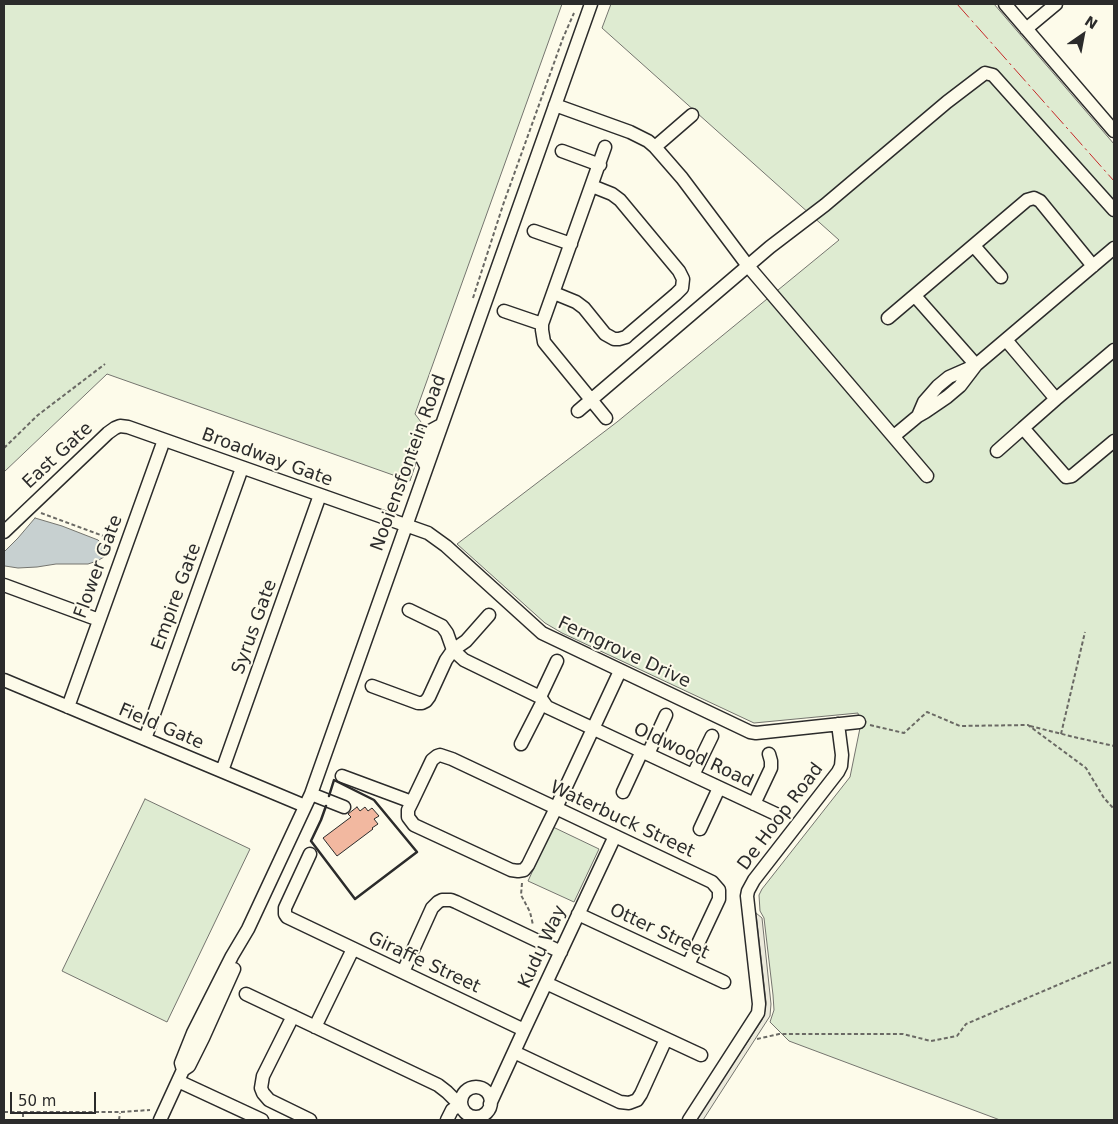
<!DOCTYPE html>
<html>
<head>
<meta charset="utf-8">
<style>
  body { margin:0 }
  #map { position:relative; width:1118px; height:1124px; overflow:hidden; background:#fdfbea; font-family:"DejaVu Sans",sans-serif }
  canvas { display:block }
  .frame { position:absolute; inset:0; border:5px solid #2b2b2b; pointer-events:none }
  .north { position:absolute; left:1058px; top:10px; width:50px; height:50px; -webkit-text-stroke:4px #fdfbea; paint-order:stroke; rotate:33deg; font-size:14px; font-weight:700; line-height:20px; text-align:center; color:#2b2b2b }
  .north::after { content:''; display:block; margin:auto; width:18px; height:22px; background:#2b2b2b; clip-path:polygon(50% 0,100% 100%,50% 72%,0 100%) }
  .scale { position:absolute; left:10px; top:1092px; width:86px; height:22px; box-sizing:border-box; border:2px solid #2b2b2b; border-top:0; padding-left:6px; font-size:15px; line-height:18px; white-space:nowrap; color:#2b2b2b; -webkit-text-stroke:4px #fdfbea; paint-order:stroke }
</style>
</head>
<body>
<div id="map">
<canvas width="1118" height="1124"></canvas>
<div class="frame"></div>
<div class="north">N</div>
<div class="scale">50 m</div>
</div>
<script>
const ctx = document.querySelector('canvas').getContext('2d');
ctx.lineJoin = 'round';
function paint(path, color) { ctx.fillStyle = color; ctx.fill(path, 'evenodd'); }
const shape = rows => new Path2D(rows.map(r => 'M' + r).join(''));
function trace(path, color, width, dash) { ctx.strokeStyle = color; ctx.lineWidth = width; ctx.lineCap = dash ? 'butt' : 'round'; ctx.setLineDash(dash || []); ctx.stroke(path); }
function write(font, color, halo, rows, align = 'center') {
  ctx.font = font + ' "DejaVu Sans",sans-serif'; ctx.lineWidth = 4; ctx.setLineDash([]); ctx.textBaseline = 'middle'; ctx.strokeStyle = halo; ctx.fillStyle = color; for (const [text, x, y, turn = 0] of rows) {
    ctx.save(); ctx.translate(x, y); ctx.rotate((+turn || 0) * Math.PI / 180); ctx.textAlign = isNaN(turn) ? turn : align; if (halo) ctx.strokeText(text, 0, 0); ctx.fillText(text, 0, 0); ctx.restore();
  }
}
const green = shape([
  [4,4,562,4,415,414,424,426,415,454,416,463,410,481,107,374,4,472,4,4],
  [611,4,994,4,1114,144,1114,1120,1000,1120,789,1041,770,1022,774,1010,773,995,764,918,760,911,759,895,762,889,850,777,860,728,858,713,754,723,562,633,545,623,457,544,617,422,839,240,602,28,611,4],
  [145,799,250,849,167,1022,62,971,145,799],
  [553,827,599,849,574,902,528,881,553,827]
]);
const parking = shape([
  [756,913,762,918,771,1004,770,1016,703,1120,696,1120,762,1020,765,1011,766,1002,756,913]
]);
const water = shape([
  [35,518,62,526,98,540,105,547,107,552,104,557,97,561,88,564,56,564,37,567,18,568,5,566,4,565,4,552,18,538,35,518]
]);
const building = shape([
  [357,807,360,811,365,807,368,811,372,808,379,816,374,819,378,824,372,828,373,829,337,856,323,838,351,817,348,814,357,807]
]);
const path = shape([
  [473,298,503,205,563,38,574,13],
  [4,448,38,415,105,364],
  [41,513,114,540],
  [870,725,904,733,927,712,960,726,1028,725,1086,768,1104,798,1114,809],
  [1030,726,1074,737,1114,746],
  [1061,734,1085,632],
  [522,883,521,895,530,912,533,925],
  [757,1039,779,1034,903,1034,931,1041,957,1036,966,1024,1114,961],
  [4,1112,120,1112,150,1110],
  [23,1113,23,1120],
  [119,1120,120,1113]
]);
const minor = shape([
  [1005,4,1114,131],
  [1026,29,1056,4],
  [555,105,630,132,648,141,655,147,682,178,748,266,927,476],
  [605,147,542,324,542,330,544,342,548,347,606,418],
  [655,147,692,115],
  [562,151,600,165],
  [534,231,571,244],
  [974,246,1001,277],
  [554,293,576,302,584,308,605,334,614,339,619,339,626,337,628,335,676,294,682,288,683,279,679,271,620,200,612,194,592,186],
  [915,296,976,365,1114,248],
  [504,311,542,324],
  [888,318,1027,200,1034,198,1040,201,1093,266],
  [1006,340,1056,399,1023,428,1066,477,1072,476,1114,441],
  [1056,399,1114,350],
  [578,411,770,247,825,205,947,102,985,73,993,75,1114,210],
  [918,416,924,402,938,386,949,377,974,366],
  [894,436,918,416,925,412,947,397,960,386,976,365],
  [997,451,1023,428],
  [426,466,420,454,421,449,428,432,441,425],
  [4,532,108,433,115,428,120,426,128,427,428,533,446,546,542,633,750,732,756,733,859,722],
  [4,585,99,620],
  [409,610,442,626,447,633,453,650,464,660,540,697,547,707,778,815],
  [620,671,556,808,528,865,524,870,518,871,511,870,414,825,408,817,408,810,412,802,432,760,437,756,440,755,452,759,556,808,615,836,712,882,719,890,719,899,688,965],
  [4,680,305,806],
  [372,686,418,703,422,703,426,701,429,697,446,660,453,650,466,641,489,615],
  [540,697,557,661],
  [68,707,164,440],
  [145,739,242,468],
  [521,744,543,701],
  [648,754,666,715],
  [222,771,320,495],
  [693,775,712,736],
  [342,776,412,802],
  [623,792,642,751],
  [311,794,344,807],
  [754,804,771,768,771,761,769,754],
  [700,829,719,788],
  [310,854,285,908,285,914,287,917,524,1030],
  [578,914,724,982],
  [403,972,432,908,438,902,442,900,451,900,456,902,561,952],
  [546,983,701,1055],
  [246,994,438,1085,447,1092,456,1101,461,1103],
  [293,1016,263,1076,261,1088,263,1093,269,1100,310,1120],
  [315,1027,353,949],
  [514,1052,620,1102,629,1103,637,1100,641,1094,666,1039],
  [183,1070,181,1063,193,1033,232,956,248,929,311,794,591,4],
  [178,1081,262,1120],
  '461 1102a15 15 0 1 1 30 0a15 15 0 1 1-30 0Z',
  [490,1104,524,1030,615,836],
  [160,1120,183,1070,189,1066,203,1038,234,969],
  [447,1120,452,1110,461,1104],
  [689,1120,758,1013,759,1004,747,896,748,891,754,880,838,772,841,766,842,755,838,724]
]);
const wall = shape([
  [326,806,321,820,311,841,355,899,417,852,374,800,334,780,329,796]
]);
const power = shape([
  [957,4,1114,181]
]);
const streetNames = [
  ["East Gate",58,456,-43],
  ["Broadway Gate",267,458,20],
  ["Nooiensfontein Road",409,463,-70],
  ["Flower Gate",99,567,-70],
  ["Empire Gate",177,597,-70],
  ["Syrus Gate",255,627,-70],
  ["Ferngrove Drive",624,653,25],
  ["Field Gate",161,727,23],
  ["Oldwood Road",693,756,25],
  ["De Hoop Road",781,817,-53],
  ["Waterbuck Street",622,820,25],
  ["Otter Street",659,932,25],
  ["Kudu Way",543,947,-65],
  ["Giraffe Street",424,963,25]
];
paint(green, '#deebd1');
trace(green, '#74746e', 1);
paint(parking, '#eceadb');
trace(parking, '#74746e', 1);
paint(water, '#c7d0d0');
trace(water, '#74746e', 1);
paint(building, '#f2b8a0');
trace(building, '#2b2b2b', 1);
trace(minor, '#2b2b2b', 15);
trace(path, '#6a6964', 2, [4, 2.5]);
trace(minor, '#fdfbea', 12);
trace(wall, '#2b2b2b', 2.5);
trace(power, '#c62828', 1, [18, 4, 2.5, 4]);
write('18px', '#2b2b2b', '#fdfbea', streetNames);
</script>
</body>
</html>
